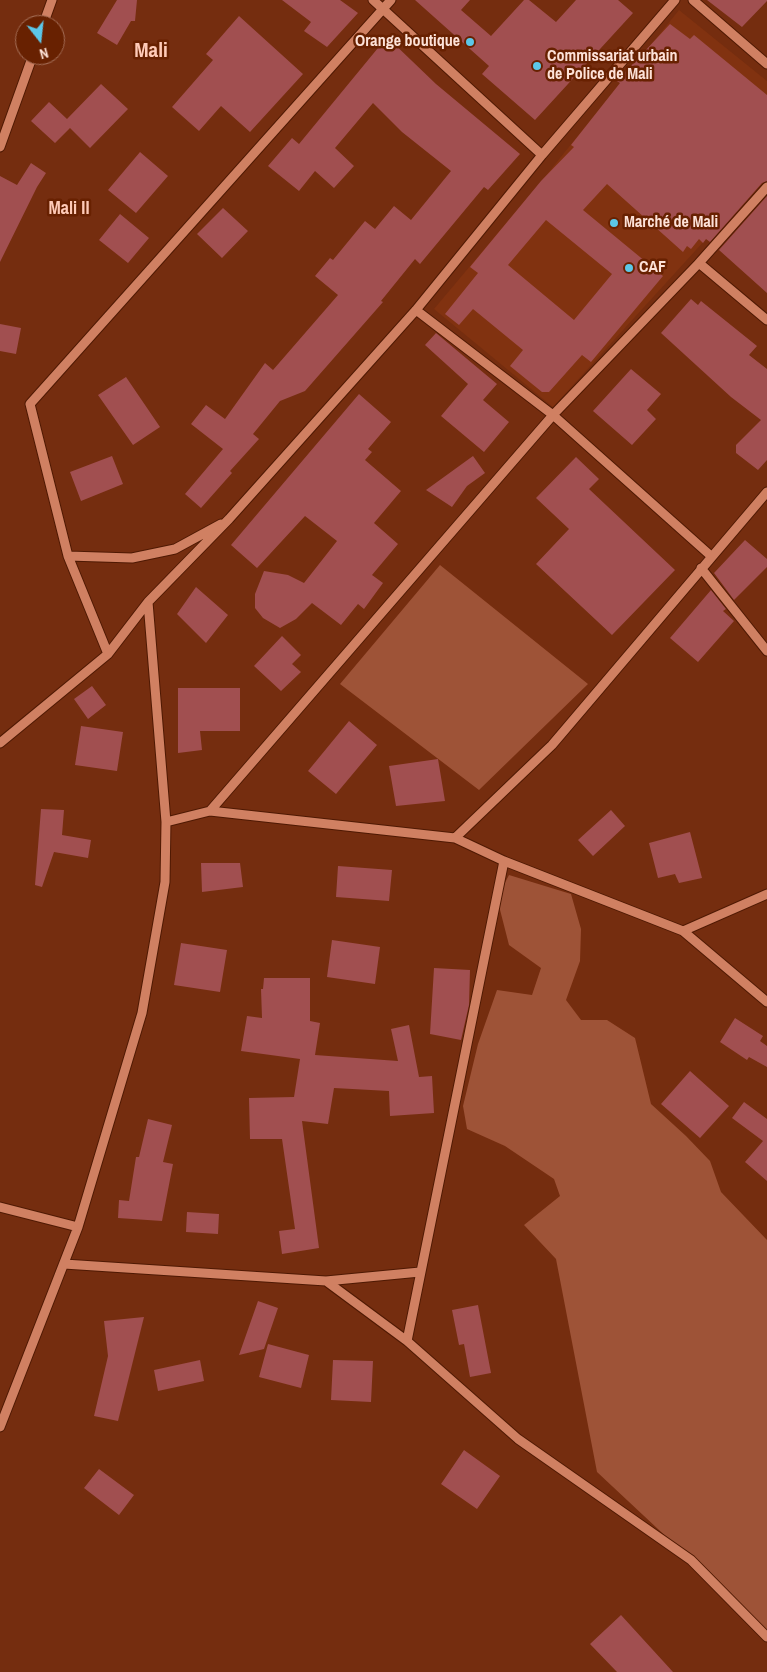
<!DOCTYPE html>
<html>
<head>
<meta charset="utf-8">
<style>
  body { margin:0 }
  #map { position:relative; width:767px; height:1672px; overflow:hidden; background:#752d0f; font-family:"Archivo Narrow",sans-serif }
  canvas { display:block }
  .north { position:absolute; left:15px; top:15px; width:50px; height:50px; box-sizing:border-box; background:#682101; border:1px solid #a46e57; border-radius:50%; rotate:164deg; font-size:14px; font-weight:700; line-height:20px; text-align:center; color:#fde2d8 }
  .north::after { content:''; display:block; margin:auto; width:18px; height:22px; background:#5cc7e8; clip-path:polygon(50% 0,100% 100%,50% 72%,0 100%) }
</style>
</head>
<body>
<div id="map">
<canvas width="767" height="1672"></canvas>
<div class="north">N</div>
</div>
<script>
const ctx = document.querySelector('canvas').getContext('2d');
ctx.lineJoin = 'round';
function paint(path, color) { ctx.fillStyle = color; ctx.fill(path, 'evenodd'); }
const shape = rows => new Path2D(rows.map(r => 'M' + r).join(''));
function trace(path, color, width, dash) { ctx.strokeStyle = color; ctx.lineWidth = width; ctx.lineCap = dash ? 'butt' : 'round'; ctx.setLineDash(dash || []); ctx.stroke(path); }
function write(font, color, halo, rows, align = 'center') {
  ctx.font = font + ' "Archivo Narrow",sans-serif'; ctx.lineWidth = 5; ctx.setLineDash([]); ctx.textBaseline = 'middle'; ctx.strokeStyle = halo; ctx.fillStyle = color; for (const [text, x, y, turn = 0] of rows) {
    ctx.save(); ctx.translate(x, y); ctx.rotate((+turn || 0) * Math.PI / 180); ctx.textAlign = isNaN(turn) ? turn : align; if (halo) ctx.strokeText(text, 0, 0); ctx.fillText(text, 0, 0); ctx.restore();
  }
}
const built = shape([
  [679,10,767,81,767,172,553,407,434,309,544,178]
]);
const green = shape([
  [440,565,588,684,479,790,340,684],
  [509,875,571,894,581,929,580,961,566,1000,581,1020,607,1020,635,1038,651,1104,686,1136,710,1161,721,1192,767,1240,767,1631,597,1472,556,1259,524,1225,560,1196,554,1179,505,1146,467,1129,463,1106,478,1044,497,990,532,995,541,968,509,945,497,898]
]);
const building = shape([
  [117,0,137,0,135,21,131,21,117,45,97,33],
  [282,0,340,0,358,13,327,47,304,31,311,22],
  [415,0,470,0,461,10,491,36,524,0,529,0,556,22,576,0,618,0,633,13,535,120,482,74,489,66],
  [707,0,767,0,767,1,742,27],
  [239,16,303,74,250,132,221,106,199,131,172,107,213,60,206,54],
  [670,24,690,39,694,35,767,95,767,181,762,183,710,242,706,239,703,243,699,239,691,249,687,246,683,252,607,184,583,210,663,276,591,362,582,355,549,392,542,392,510,366,523,350,473,309,459,325,445,314,478,273,470,267,541,181,574,147,571,145,620,83,617,81],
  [546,220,612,274,574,320,508,265],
  [387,37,436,84,520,154,488,190,484,187,420,264,415,259,381,301,383,302,305,391,280,401,253,434,259,439,230,471,232,473,201,508,185,494,223,449,191,424,206,405,225,419,265,363,273,370,338,295,315,276,330,258,333,260,365,221,375,229,394,206,411,220,451,171,402,132,373,103,335,148,354,166,334,188,315,171,299,191,268,166,292,138,299,144],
  [101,84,128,109,90,148,70,128,55,143,31,121,49,102,67,119],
  [140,152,168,176,136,213,108,190],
  [31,163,46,173,37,187,0,262,0,176,17,185],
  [767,196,767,293,719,250],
  [223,208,248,231,222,258,197,234],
  [120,214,149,238,128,263,99,240],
  [691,299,698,305,701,301,757,346,749,355,767,369,767,460,758,470,736,453,736,445,761,420,731,397,661,333],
  [0,324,21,328,16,354,0,351],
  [436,333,497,384,483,400,509,422,484,452,441,416,468,384,425,345],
  [631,369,661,394,647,410,656,419,632,445,593,411],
  [126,377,160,427,133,445,98,395],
  [359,394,391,422,368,449,372,452,365,460,401,491,374,523,398,544,372,575,383,583,364,609,358,604,341,625,312,603,296,619,280,628,263,618,255,608,255,594,264,571,288,575,304,583,337,541,305,516,257,568,231,545],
  [112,456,123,484,81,501,70,472],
  [473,456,485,473,467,486,452,507,426,490],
  [576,457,599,479,589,489,675,570,612,635,536,564,569,529,536,498],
  [745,540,767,559,767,567,734,600,714,573],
  [196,587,228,615,206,643,177,614],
  [711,590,726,609,723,611,734,621,698,662,670,638],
  [282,636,301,655,292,664,301,672,281,691,254,666],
  [92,686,106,705,88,719,74,699],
  [178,688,240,688,240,731,200,731,202,750,178,753],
  [349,721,377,745,336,794,308,771],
  [81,726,123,732,117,771,75,765],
  [438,759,445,801,396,806,389,766],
  [41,809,64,810,62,835,91,840,88,858,54,852,42,887,35,885],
  [611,810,625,826,593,856,578,840],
  [690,832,702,878,679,883,675,874,658,878,649,843],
  [201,863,240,863,243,887,202,892],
  [338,866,392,870,389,901,336,897],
  [332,940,380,947,375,984,327,977],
  [181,943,227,950,220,992,174,985],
  [434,968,470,970,469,1005,461,1040,430,1034],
  [264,978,310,978,310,1021,320,1023,315,1055,398,1061,391,1029,409,1025,419,1077,432,1076,434,1113,390,1116,389,1091,334,1088,328,1124,302,1121,319,1248,282,1254,279,1231,295,1229,282,1139,250,1139,249,1098,294,1097,300,1059,241,1051,247,1016,262,1018,261,989,263,989],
  [735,1018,763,1036,760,1041,767,1046,767,1067,749,1057,747,1060,720,1042],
  [690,1071,729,1106,700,1138,661,1104],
  [744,1102,767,1119,767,1181,745,1162,763,1141,732,1118],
  [148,1119,172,1125,163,1162,173,1164,162,1221,118,1218,119,1200,129,1201,136,1157,139,1157],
  [187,1212,219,1214,218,1234,186,1232],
  [258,1301,278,1308,264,1349,239,1355],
  [478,1305,491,1373,470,1377,464,1344,459,1345,452,1310],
  [144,1317,118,1421,94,1416,108,1356,104,1321],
  [268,1344,309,1355,301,1388,259,1377],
  [200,1360,204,1381,158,1391,154,1370],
  [333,1360,373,1361,371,1402,331,1400],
  [464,1450,500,1476,477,1509,441,1484],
  [99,1469,134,1495,119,1515,84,1488],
  [621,1615,673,1672,617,1672,590,1644]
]);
const minor = shape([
  [373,0,542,155],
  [693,0,767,64],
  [43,25,52,0],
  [0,147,33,55],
  [699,263,767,320],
  [416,310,553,415,711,556],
  [68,556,132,558,175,549,221,524],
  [701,568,767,651],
  [108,654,68,556,30,404,391,0],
  [0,743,108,654,148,602],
  [210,811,553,415,699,263,767,187],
  [166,822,210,811,455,838,504,861,683,931,767,1002],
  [455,838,552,745,767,492],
  [504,861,407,1341,518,1439,691,1560,767,1637],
  [683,931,767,894],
  [0,1207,78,1227],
  [64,1264,326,1281,407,1341],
  [326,1281,420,1272],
  [0,1427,78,1227,142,1013,165,882,166,822,148,602,229,519,416,310,542,155,675,0]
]);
const markers = [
  [470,42,5,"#5cc7e8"],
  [537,66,5,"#5cc7e8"],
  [614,223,5,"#5cc7e8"],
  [629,268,5,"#5cc7e8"]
];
const poiNames = [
  ["Orange boutique",460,42,"right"],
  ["Commissariat urbain",547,57],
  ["de Police de Mali",547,75],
  ["Marché de Mali",624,223],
  ["CAF",639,268]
];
const neighbourhoodNames = [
  ["Mali II",69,209]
];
const districtNames = [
  ["Mali",151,51]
];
paint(built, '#813210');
paint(green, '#9e5337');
paint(building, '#a14f50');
trace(minor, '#4f1903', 11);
trace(minor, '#d08062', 9);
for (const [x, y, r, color] of markers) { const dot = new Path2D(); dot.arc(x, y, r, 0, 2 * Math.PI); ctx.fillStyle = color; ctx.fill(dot); trace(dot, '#682101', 2); }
write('bold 16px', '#fde2d8', '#682101', poiNames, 'left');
write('bold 18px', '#fecab7', '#682101', neighbourhoodNames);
write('bold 21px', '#fecab7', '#682101', districtNames);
</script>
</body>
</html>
